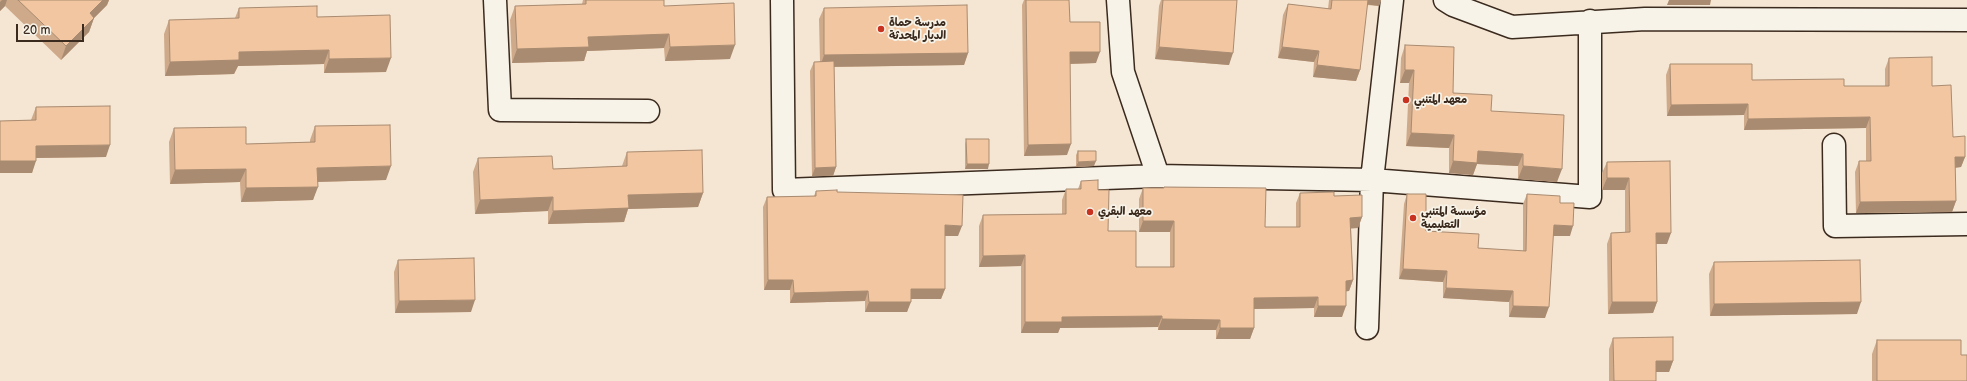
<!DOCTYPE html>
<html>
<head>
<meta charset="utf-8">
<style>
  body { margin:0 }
  #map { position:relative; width:1967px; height:381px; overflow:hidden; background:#f5e6d3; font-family:"Balsamiq Sans",sans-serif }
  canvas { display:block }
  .scale { position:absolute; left:16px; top:24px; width:68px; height:18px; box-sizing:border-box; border:2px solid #3b2a1e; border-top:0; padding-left:5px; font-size:12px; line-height:14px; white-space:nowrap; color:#3b2a1e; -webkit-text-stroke:3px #f7f3e8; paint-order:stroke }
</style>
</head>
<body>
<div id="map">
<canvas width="1967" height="381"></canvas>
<div class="scale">20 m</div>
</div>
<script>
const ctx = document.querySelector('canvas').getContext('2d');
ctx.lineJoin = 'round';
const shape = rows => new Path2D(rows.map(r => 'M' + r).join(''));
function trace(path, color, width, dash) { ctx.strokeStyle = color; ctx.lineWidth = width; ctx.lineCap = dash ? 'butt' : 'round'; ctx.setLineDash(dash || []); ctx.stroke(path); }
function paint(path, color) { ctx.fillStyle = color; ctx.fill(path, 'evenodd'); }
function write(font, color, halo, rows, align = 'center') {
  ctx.font = font + ' "Balsamiq Sans","Playpen Sans Arabic",sans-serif'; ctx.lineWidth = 3.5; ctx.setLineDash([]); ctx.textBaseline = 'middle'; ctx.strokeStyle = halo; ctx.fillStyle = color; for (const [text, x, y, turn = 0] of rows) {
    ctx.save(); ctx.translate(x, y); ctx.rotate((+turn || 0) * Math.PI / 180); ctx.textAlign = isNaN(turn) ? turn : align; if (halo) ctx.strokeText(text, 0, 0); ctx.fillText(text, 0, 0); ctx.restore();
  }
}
const minor = shape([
  [495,0,500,110,648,111],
  [782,0,784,190,1158,176],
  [1118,0,1123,72,1158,176,1372,180,1590,197,1590,21],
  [1445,0,1453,5,1512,27,1645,19,1967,20],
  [1834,145,1835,226,1967,224],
  [1367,328,1372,180,1392,0]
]);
const wall = shape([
  [0,0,109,0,107,5,94,18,89,32,61,60,5,6,0,11],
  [583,0,664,0,664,6,730,59,665,61,664,48,587,51,584,61,512,63,510,20,515,6,582,4],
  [1024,0,1069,0,1070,22,1096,63,1070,64,1067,155,1024,156,1022,5],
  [1161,0,1237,0,1229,65,1155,59,1159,6],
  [1329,0,1381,0,1379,6,1367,5,1360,70,1356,81,1313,77,1314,62,1278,58,1283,15,1288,4,1328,9],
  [239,8,317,17,386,72,324,73,324,64,238,66,234,74,165,76,164,34,169,20,235,18],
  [824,8,968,53,964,65,834,67,836,167,833,176,812,176,810,71,814,62,820,62,819,19],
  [1405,45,1453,93,1491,111,1557,182,1518,179,1518,166,1477,164,1473,175,1449,173,1449,148,1406,146,1409,83,1400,83,1401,58],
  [1889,58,1932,86,1953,137,1965,157,1961,167,1955,168,1956,201,1952,212,1856,213,1855,172,1859,161,1866,161,1866,128,1744,130,1744,115,1667,116,1666,75,1670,64,1752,80,1844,86,1885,86,1885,69],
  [36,107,106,157,36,158,32,173,0,173,0,121,31,120],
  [315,126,386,180,318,182,313,200,241,202,240,182,170,184,169,142,174,128,246,144,310,142,310,140],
  [966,139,988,169,965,169,965,144],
  [1078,151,1094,166,1076,167,1076,155],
  [627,152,703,193,698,207,628,209,624,222,548,224,548,211,475,214,473,172,478,158,553,169,622,166],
  [1670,161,1667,244,1656,244,1657,302,1653,313,1608,314,1607,244,1611,233,1625,232,1625,190,1602,190,1602,173,1607,162],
  [1081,181,1098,190,1108,231,1136,267,1170,267,1170,232,1139,232,1139,199,1143,188,1163,188,1164,187,1265,227,1296,227,1296,203,1300,193,1334,196,1362,217,1358,228,1351,228,1353,280,1349,291,1346,291,1342,317,1314,317,1314,308,1254,309,1254,328,1250,339,1216,339,1216,330,1158,330,1158,327,1060,328,1058,333,1021,333,1021,266,979,267,979,226,983,215,1062,214,1062,200,1066,189,1078,189],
  [816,191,837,192,958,236,945,236,945,289,941,299,911,299,907,312,865,312,865,301,790,303,790,290,764,290,763,207,767,197,814,196],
  [1407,194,1426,231,1478,248,1523,251,1523,204,1527,194,1560,203,1570,236,1553,236,1545,318,1509,317,1509,302,1443,298,1443,282,1399,279,1404,204],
  [398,260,471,312,395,313,394,272],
  [1714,262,1857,314,1710,316,1709,274],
  [1613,338,1673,361,1669,372,1656,372,1656,381,1609,381,1609,349],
  [1877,340,1961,355,1967,381,1872,381,1872,354]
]);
const shadedWall = shape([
  [2,0,7,0,5,6,0,11,0,2],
  [103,0,109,0,107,5,94,18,89,32,61,60,66,46,90,13],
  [1366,0,1381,0,1379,6,1364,4],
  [1669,0,1711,0,1710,5,1667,5],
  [669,34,664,48,587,51,584,61,512,63,517,49,588,37],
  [735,45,730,59,665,61,670,47],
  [1159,47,1233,53,1229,65,1155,59],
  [1282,47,1319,51,1314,62,1278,58],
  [329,50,324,64,238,66,234,74,165,76,170,62,239,52],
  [1070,52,1100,52,1096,63,1066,64],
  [968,53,964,65,820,67,824,55],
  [391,58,386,72,324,73,329,59],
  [1317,65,1360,70,1356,81,1313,77],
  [1405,70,1414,70,1409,83,1400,83],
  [1748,104,1744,115,1667,116,1671,105],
  [1870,117,1866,128,1744,130,1748,119],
  [1411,133,1454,135,1449,148,1406,146],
  [1071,144,1067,155,1024,156,1028,145],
  [110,145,106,157,32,158,36,146],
  [1478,151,1523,154,1518,166,1477,164,1473,175,1449,173,1453,161],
  [1955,157,1965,157,1961,167,1951,168],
  [0,161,36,161,32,173,0,173],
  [1096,161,1094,166,1076,167,1078,162],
  [967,164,989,164,988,169,965,169],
  [391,166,386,180,312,182,317,168],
  [1523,166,1562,169,1557,182,1518,179],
  [836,167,833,176,812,176,815,168],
  [246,169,240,182,170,184,175,170],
  [1607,178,1629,178,1625,190,1602,190],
  [318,187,313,200,241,202,246,188],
  [703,193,698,207,628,209,624,222,548,224,553,211,628,195],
  [553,197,548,211,475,214,480,200],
  [1956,201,1952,212,1856,213,1860,202],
  [1362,217,1358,228,1346,229,1350,218],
  [1143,221,1174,221,1170,232,1139,232],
  [945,225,962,226,958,236,941,236],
  [1554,225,1573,226,1570,236,1550,236],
  [1656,233,1671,233,1667,244,1652,244],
  [1025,255,1021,266,979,267,983,256],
  [1403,269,1447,271,1443,282,1399,279],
  [768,280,793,280,790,290,764,290],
  [1353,280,1349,291,1342,292,1346,281],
  [1446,288,1513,291,1509,302,1443,298],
  [911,289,945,289,941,299,907,299],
  [868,291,865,301,790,303,794,293],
  [1318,297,1314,308,1250,309,1254,298],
  [475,300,471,312,395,313,399,301],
  [869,302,911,302,907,312,865,312],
  [1612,302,1657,302,1653,313,1608,314],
  [1861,302,1857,314,1710,316,1714,304],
  [1318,306,1346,306,1342,317,1314,317],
  [1513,306,1549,307,1545,318,1509,317],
  [1162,316,1158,327,1060,328,1058,333,1021,333,1025,322,1062,317],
  [1162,319,1220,320,1216,330,1158,330],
  [1220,328,1254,328,1250,339,1216,339],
  [1656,361,1673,361,1669,372,1652,372]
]);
const building = shape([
  [18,0,103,0,90,13,94,18,66,46,18,0],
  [586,0,664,0,664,6,734,3,735,45,670,47,669,34,588,37,589,47,517,49,515,6,586,4,586,0],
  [1026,0,1069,0,1070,22,1100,22,1100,52,1070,52,1071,144,1028,145,1026,0],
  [1163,0,1237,0,1233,53,1159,47,1163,0],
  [1332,0,1368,0,1360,70,1317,65,1319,51,1282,47,1288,4,1331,9,1332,0],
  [967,5,968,53,824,55,824,8,967,5],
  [317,6,317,17,390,15,391,58,329,59,329,50,239,52,239,60,170,62,169,20,239,18,239,8,317,6],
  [1405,45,1454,47,1453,93,1492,95,1491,111,1564,115,1562,169,1523,166,1523,154,1478,151,1477,163,1453,161,1454,135,1411,133,1414,70,1405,70,1405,45],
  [1932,57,1932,86,1951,85,1953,137,1965,136,1965,157,1955,157,1956,201,1860,202,1859,161,1871,161,1870,117,1748,119,1748,104,1671,105,1670,64,1752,64,1752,80,1844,79,1844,86,1889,86,1889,58,1932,57],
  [834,61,836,167,815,168,814,62,834,61],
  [110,106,110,145,36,146,36,161,0,161,0,121,36,120,36,107,110,106],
  [390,125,391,166,317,168,318,187,246,188,246,169,175,170,174,128,246,127,246,144,315,142,315,126,390,125],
  [966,139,989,139,989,164,967,164,966,139],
  [702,150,703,193,628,195,629,208,553,211,553,197,480,200,478,158,552,156,553,169,627,166,627,152,702,150],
  [1078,151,1096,151,1096,161,1078,162,1078,151],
  [1670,161,1671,233,1656,233,1657,302,1612,302,1611,233,1630,232,1629,178,1607,178,1607,162,1670,161],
  [1098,180,1098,190,1109,190,1108,231,1136,231,1136,267,1174,267,1174,221,1143,221,1143,188,1164,188,1164,187,1266,188,1265,227,1300,227,1300,193,1334,192,1334,196,1362,195,1362,217,1350,218,1353,280,1346,281,1346,306,1318,306,1318,297,1254,298,1254,328,1220,328,1220,320,1162,319,1162,316,1062,317,1062,322,1025,322,1025,255,983,256,983,215,1066,214,1066,189,1081,189,1081,181,1098,180],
  [837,190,837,192,963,195,962,226,945,225,945,289,911,289,911,302,869,302,868,291,794,293,793,280,768,280,767,197,816,196,816,191,837,190],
  [1407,194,1426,194,1426,231,1479,234,1478,248,1526,251,1527,194,1560,196,1560,203,1574,203,1573,226,1554,225,1549,307,1513,306,1513,291,1446,288,1447,271,1403,269,1407,194],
  [474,258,475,300,399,301,398,260,474,258],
  [1860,260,1861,302,1714,304,1714,262,1860,260],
  [1673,337,1673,361,1656,361,1656,381,1614,381,1613,338,1673,337],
  [1877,340,1961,340,1961,355,1967,355,1967,381,1877,381,1877,340]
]);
const markers = [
  [881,29,4,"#c8321e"],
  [1406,100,4,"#c8321e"],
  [1090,212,4,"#c8321e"],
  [1413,218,4,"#c8321e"]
];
const poiNames = [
  ["مدرسة حماة",889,23],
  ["الديار المحدثة",889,36],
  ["معهد المتنبي",1414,100],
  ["معهد البقري",1098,212],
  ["مؤسسة المتنبي",1421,212],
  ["التعليمية",1421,225]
];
trace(minor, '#3b2a1e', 25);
trace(minor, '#f7f3e8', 22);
paint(wall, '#cfaa8a');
paint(shadedWall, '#a98b71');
paint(building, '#f1c6a1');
trace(building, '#a98b71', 1);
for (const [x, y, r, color] of markers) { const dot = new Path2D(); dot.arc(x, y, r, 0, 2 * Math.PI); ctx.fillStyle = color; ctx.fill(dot); trace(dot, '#f7f3e8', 1.5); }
write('bold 11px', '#3b2a1e', '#f7f3e8', poiNames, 'left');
</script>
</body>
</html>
